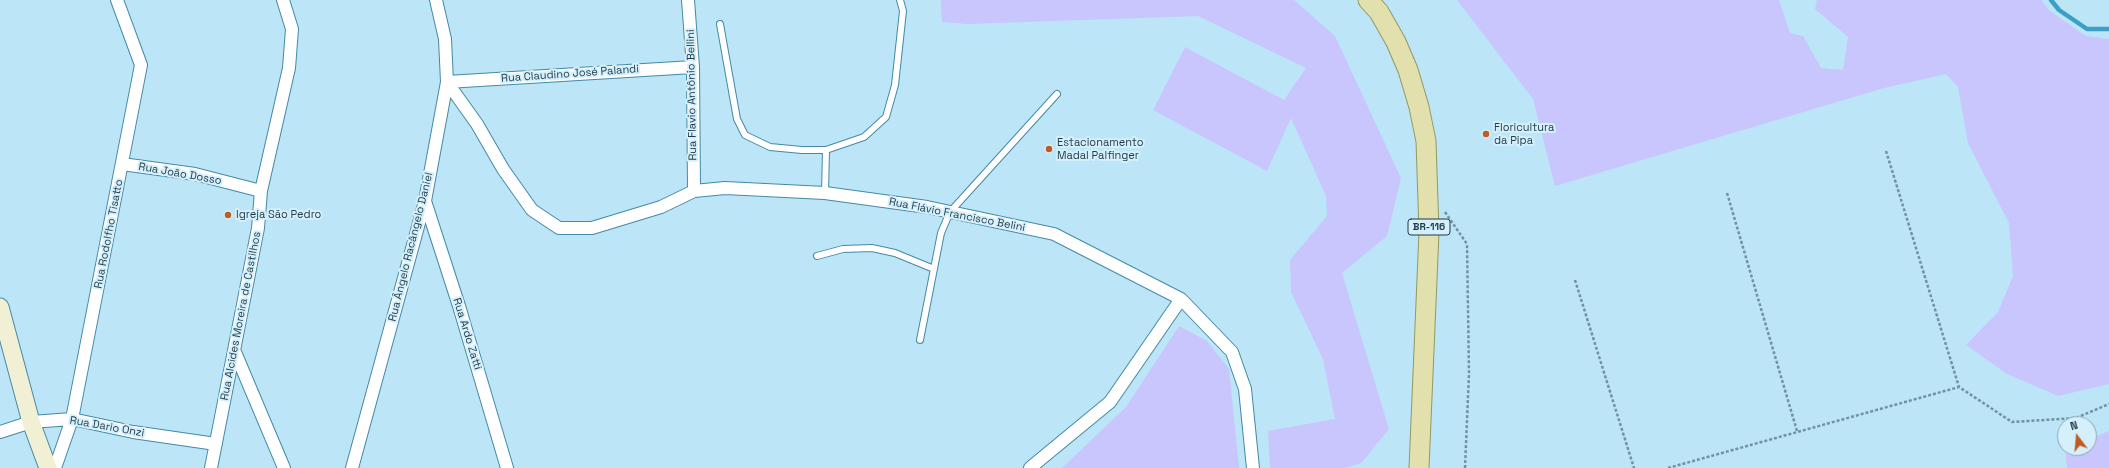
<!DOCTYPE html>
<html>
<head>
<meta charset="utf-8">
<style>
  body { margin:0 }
  #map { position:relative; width:2109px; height:468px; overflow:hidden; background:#bce5f7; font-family:"Space Grotesk",sans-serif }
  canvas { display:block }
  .north { position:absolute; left:2057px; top:416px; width:40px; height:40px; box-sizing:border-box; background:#d5f0fc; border:1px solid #8ca8b4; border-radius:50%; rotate:344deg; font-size:11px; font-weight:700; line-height:16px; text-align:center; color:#1e3b47 }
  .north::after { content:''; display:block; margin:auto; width:14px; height:18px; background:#bf5c23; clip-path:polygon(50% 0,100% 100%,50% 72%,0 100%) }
</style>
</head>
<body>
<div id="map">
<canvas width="2109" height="468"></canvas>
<div class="north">N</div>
</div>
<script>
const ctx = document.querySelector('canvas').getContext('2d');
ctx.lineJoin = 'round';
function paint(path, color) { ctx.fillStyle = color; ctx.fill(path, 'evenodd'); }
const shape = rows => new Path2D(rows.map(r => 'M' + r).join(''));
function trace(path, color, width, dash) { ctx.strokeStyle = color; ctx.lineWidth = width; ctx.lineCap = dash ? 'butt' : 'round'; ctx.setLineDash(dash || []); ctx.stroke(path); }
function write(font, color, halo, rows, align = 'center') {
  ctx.font = font + ' "Space Grotesk",sans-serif'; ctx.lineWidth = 4; ctx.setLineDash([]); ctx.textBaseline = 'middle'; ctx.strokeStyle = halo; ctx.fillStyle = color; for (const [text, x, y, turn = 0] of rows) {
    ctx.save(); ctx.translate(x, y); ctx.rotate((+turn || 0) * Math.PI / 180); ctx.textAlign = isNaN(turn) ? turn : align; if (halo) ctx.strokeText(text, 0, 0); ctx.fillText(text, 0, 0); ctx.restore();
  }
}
const green = shape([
  [941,0,1294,0,1335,36,1401,178,1387,236,1342,273,1389,429,1361,463,1345,468,1270,468,1268,431,1335,419,1323,359,1291,292,1290,260,1327,216,1326,196,1291,118,1267,171,1153,110,1185,47,1284,100,1306,68,1198,16,968,24,942,22],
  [1457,0,1779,0,1790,33,1803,36,1821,68,1843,70,1848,37,1815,9,1817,0,2041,0,2050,11,2086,36,2109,39,2109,384,2058,396,2007,374,1966,345,1998,312,2013,276,2009,223,1968,143,1958,87,1946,74,1884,88,1555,186,1533,99],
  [1179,326,1207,341,1229,369,1239,468,1062,468,1126,407],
  [2109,431,2109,468,2067,468,2065,448,2089,448,2089,439]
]);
const stream = shape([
  [2051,0,2059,10,2087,29,2109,29]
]);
const path = shape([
  [1886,151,1959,387,2012,422,2076,418,2109,404],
  [1727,193,1797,431],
  [1445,212,1467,244,1469,373,1465,468],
  [1575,280,1634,468],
  [1668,468,1959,387]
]);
const lane = shape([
  [720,24,737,119,745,135,770,147,802,150,826,150,864,137,886,117,895,85,903,11,900,0],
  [825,193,826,150],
  [817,256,843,249,872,248,895,253,934,269],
  [920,340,941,233,950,212,1057,94]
]);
const street = shape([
  [688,0,693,67,694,191],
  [447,82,477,124,503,169,532,210,559,228,592,228,661,207,694,191,725,188,825,193,927,207,1054,234,1181,299,1232,352,1245,389,1253,468],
  [447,82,693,67],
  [122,164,195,174,261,191],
  [425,201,459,306,507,468],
  [235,352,284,468],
  [0,432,31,422,72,419,133,432,216,444],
  [55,468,72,419,141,65,117,0],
  [211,468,258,228,261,191,289,68,292,29,283,0],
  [352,468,425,201,447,82,445,39,436,0],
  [1030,468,1110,402,1181,299]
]);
const secondary = shape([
  [0,307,31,422,48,468]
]);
const primary = shape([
  [1368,0,1379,12,1396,42,1408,70,1419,107,1426,141,1429,232,1419,468]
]);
const markers = [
  [1486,134,4,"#bf5c23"],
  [1049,149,4,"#bf5c23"],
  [228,215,4,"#bf5c23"]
];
const shields = [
  [1429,227,42]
];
const shieldNames = [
  ["BR-116",1429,227]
];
const streetNames = [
  ["Rua Claudino José Palandi",570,74,-4],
  ["Rua Flavio Antônio Bellini",692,95,-91],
  ["Rua João Dosso",180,174,10],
  ["Rua Flávio Francisco Belini",957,215,11],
  ["Rua Rodolfho Tisatto",109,234,-79],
  ["Rua Ângelo Racângelo Daniel",411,247,-76],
  ["Rua Alcides Moreira de Castilhos",241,316,-79],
  ["Rua Ardo Zatti",467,334,73],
  ["Rua Dario Onzi",107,427,10]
];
const poiNames = [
  ["Floricultura",1494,128],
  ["da Pipa",1494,141],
  ["Estacionamento",1057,143],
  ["Madal Palfinger",1057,156],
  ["Igreja São Pedro",236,215]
];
paint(green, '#c8c6fd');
trace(stream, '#3c9fc4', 4.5);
trace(lane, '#448aa5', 8);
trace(street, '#448aa5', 14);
trace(secondary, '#448aa5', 19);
trace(primary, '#919964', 21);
trace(path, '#7093a2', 2.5, [3, 2]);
trace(lane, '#fff', 6);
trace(street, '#fff', 12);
trace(secondary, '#f1f0d5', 17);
trace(primary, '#e2e0ac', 19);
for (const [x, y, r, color] of markers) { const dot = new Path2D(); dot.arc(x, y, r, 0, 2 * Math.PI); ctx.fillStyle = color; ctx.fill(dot); trace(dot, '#d5f0fc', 1.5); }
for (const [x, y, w] of shields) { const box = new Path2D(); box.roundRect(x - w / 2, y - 8, w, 16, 3); ctx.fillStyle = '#d5f0fc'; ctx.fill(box); trace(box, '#1e3b47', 1); }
write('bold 10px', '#1e3b47', null, shieldNames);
write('11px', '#1e3b47', '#d5f0fc', streetNames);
write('11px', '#1e3b47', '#d5f0fc', poiNames, 'left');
</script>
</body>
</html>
